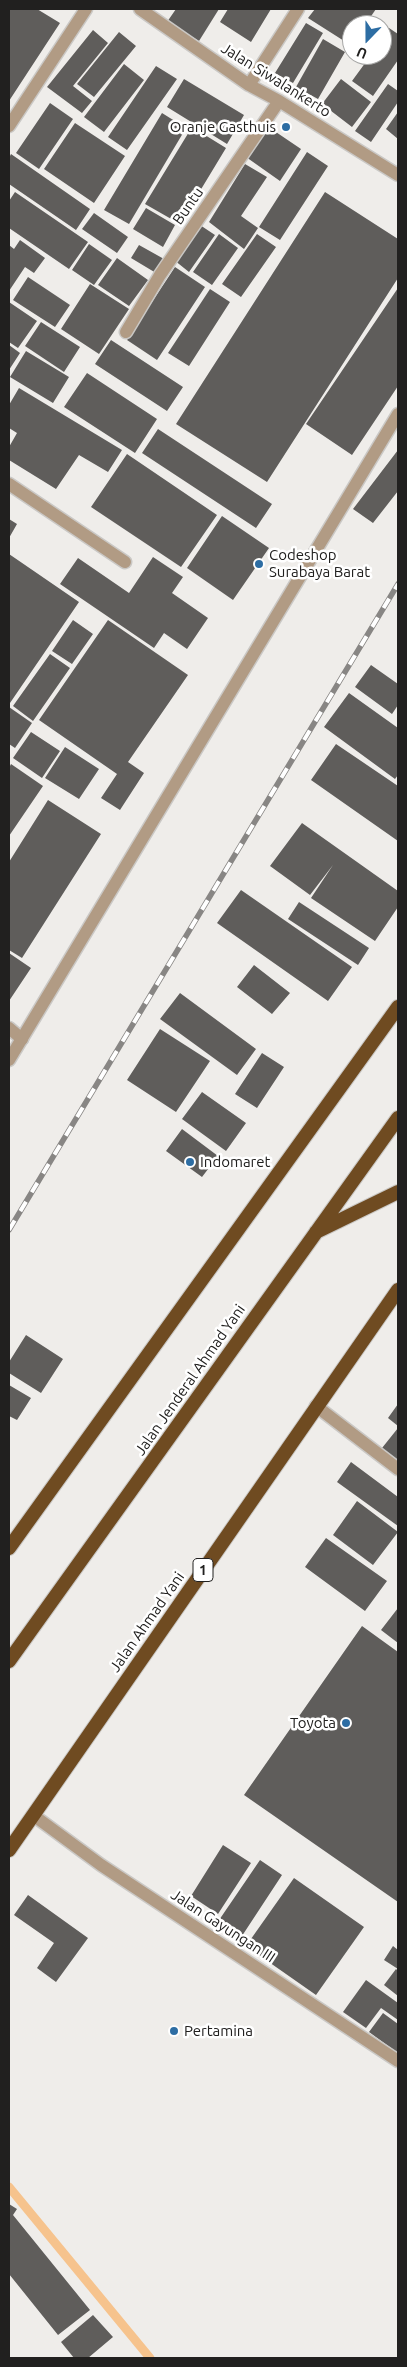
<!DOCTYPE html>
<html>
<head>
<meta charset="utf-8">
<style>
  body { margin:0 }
  #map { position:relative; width:407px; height:2367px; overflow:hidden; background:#efedea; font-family:Ubuntu,sans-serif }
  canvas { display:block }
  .frame { position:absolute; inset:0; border:10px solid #21201f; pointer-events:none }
  .north { position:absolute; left:342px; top:15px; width:50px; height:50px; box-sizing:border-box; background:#fff; border:1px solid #a6a6a5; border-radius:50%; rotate:202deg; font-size:14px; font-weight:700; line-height:20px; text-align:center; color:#21201f }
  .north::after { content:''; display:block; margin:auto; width:18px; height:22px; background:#2d6da3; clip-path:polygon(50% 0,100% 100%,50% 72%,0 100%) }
</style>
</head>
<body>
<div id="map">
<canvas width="407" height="2367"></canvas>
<div class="frame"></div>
<div class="north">U</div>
</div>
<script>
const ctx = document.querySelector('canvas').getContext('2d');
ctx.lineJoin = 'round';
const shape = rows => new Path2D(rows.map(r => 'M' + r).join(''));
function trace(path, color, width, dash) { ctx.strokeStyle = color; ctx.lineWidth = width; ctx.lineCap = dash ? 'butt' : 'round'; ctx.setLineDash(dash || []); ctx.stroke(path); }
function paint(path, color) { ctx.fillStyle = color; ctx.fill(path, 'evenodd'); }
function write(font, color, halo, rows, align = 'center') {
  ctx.font = font + ' Ubuntu,sans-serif'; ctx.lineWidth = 5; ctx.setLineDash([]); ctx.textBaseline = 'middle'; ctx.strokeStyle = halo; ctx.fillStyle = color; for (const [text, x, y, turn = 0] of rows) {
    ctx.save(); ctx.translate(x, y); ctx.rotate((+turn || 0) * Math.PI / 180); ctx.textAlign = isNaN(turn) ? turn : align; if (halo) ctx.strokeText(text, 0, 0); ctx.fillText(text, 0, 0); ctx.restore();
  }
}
const stream = shape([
  [9,2187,150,2358]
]);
const building = shape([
  [9,9,37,9,60,23,9,101],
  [176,9,219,9,199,41,167,22],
  [228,9,271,9,251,42,220,22],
  [315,9,376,9,365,25,352,25,352,46,308,18],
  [306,23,323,33,293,83,275,73],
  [389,28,398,34,398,60,373,96,352,81,371,55,382,55,382,39],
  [93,30,108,43,73,86,92,101,82,113,47,87],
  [119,32,136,46,94,97,77,84],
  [323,39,345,52,318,99,296,87],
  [124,64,144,80,104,132,84,117],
  [156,66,177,79,127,150,108,137],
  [184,79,244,115,227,144,167,107],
  [341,79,371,102,352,127,322,104],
  [388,84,398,91,398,102,371,142,355,131],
  [50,103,73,119,39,169,16,153],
  [398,112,398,139,386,129],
  [162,113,186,128,129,224,104,210],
  [75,123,125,156,94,203,44,169],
  [267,126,301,149,280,181,246,157],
  [192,127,226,148,180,224,145,204],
  [307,152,328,166,280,240,259,227],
  [11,154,90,209,76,230,9,184,9,158],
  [245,164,267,177,241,216,258,228,244,249,209,222],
  [15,192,88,242,69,269,9,228,9,201],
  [325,192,398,239,398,278,267,482,176,424],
  [146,208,175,225,163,247,133,229],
  [94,213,128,237,117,253,82,229],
  [200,225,215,235,189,272,174,260],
  [219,234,238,248,212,285,193,272],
  [257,234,276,247,241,297,222,284],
  [20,240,45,258,34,273,25,267,9,291,9,245,14,249],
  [89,244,112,260,94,285,72,270],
  [139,245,164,259,156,273,131,258],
  [117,258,148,280,129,306,98,285],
  [175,267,205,287,157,360,127,340],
  [28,277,70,305,55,327,13,300],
  [90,284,129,309,99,354,61,329],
  [398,288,398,386,352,455,306,424],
  [210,289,230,302,189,366,168,353],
  [9,302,37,321,18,348,9,342],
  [41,322,80,347,64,372,25,346],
  [111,340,183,387,167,411,95,364],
  [9,345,20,353,9,370],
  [26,351,69,377,53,403,10,377],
  [87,373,157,419,135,453,64,407],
  [19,388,122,450,108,472,79,455,56,489,9,460,9,447,17,433,9,428,9,405],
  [158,429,272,504,256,528,142,453],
  [398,450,398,491,373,523,353,509],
  [127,454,217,515,181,567,91,507],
  [222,516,269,548,233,600,187,568],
  [9,519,17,524,9,538],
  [9,554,79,602,10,703,9,703],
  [153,557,183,577,172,593,208,618,187,649,164,633,154,648,60,584,78,558,129,593],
  [73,620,93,634,72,664,52,651],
  [108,620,188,675,128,762,144,773,120,810,101,798,117,774,39,720],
  [50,654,70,668,33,721,13,706],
  [371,665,398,684,398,705,392,714,355,687],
  [349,693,398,728,398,775,395,779,324,727],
  [9,707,32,723,15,748,9,744],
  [31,732,60,751,42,778,13,758],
  [336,744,398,786,398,841,311,780],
  [65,747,99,769,79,799,45,778],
  [11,764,43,786,9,836,9,768],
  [48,800,101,834,22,958,9,950,9,862],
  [302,823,398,891,398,907,375,941,311,898,333,865,310,895,270,866],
  [241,890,352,967,328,1001,217,923],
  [299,902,369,948,358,965,288,919],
  [9,953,31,968,9,1001],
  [254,965,290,993,272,1014,237,987],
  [180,993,256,1049,237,1075,160,1019],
  [160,1029,210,1061,176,1112,127,1080],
  [262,1053,284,1067,257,1108,235,1094],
  [202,1092,246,1123,226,1151,182,1119],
  [182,1129,218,1156,202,1177,166,1151],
  [26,1335,63,1359,41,1393,9,1373,9,1362],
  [9,1385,31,1398,17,1420,9,1416],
  [398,1404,398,1426,388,1418],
  [398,1428,398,1462,382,1448],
  [351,1462,398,1497,398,1526,337,1482],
  [357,1501,398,1532,373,1565,333,1535],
  [326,1538,387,1581,365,1611,305,1567],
  [398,1608,398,1643,381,1630],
  [362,1626,398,1652,398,1902,244,1795],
  [223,1845,251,1863,218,1914,191,1896],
  [260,1860,282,1875,238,1942,215,1926],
  [294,1878,364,1927,316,1995,246,1946],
  [28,1895,88,1938,56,1982,37,1968,54,1943,14,1915],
  [393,1946,398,1950,398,1969,384,1960],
  [396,1969,398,1971,398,1996,384,1985],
  [366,1980,398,2003,398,2020,381,2008,366,2028,343,2012],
  [383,2013,398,2024,398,2053,369,2032],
  [9,2204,17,2209,13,2215,90,2310,58,2335,9,2274],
  [93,2315,113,2337,88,2358,74,2358,61,2342]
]);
const minor = shape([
  [140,9,249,85,279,101,398,175],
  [249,85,298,9],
  [9,126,86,9],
  [126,332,160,275,279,101],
  [9,484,125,562],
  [9,1028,22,1039],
  [316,1406,398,1469],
  [33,1815,101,1865,398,2061]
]);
const tertiary = shape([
  [9,1060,398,414]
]);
const trunk = shape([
  [316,1232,398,1192],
  [9,1548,398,1007],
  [9,1661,398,1118],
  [9,1850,398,1290]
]);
const rail = shape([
  [9,1230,398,584]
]);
const markers = [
  [286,127,5,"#2d6da3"],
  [259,564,5,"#2d6da3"],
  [190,1162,5,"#2d6da3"],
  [346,1723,5,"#2d6da3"],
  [174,2031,5,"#2d6da3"]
];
const shields = [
  [203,1570,20]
];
const shieldNames = [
  ["1",203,1570]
];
const streetNames = [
  ["Jalan Siwalankerto",276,80,32],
  ["Buntu",188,206,-55],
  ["Jalan Jenderal Ahmad Yani",190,1380,-55],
  ["Jalan Ahmad Yani",147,1622,-55],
  ["Jalan Gayungan III",223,1926,33]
];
const poiNames = [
  ["Oranje Gasthuis",276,127,"right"],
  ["Codeshop",269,555],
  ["Surabaya Barat",269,572],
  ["Indomaret",200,1162],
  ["Toyota",336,1723,"right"],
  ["Pertamina",184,2031]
];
trace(stream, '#f6c38d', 9);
paint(building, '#5f5d5b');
trace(minor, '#cac8c5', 15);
trace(tertiary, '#cac8c5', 15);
trace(trunk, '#cac8c5', 16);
trace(minor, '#b19b84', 12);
trace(tertiary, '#b19b84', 12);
trace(trunk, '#6f4b21', 14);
trace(rail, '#888684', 5.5);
trace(rail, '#fff', 4, [11]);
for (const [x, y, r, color] of markers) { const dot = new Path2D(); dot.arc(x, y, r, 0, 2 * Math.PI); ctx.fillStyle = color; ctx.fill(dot); trace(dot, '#fff', 2); }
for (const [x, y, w] of shields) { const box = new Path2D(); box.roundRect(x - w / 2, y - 11.5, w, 23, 4); ctx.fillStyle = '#fff'; ctx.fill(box); trace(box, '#21201f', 1); }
write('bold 14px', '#21201f', null, shieldNames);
write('15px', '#21201f', '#fff', streetNames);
write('15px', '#21201f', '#fff', poiNames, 'left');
</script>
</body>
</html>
